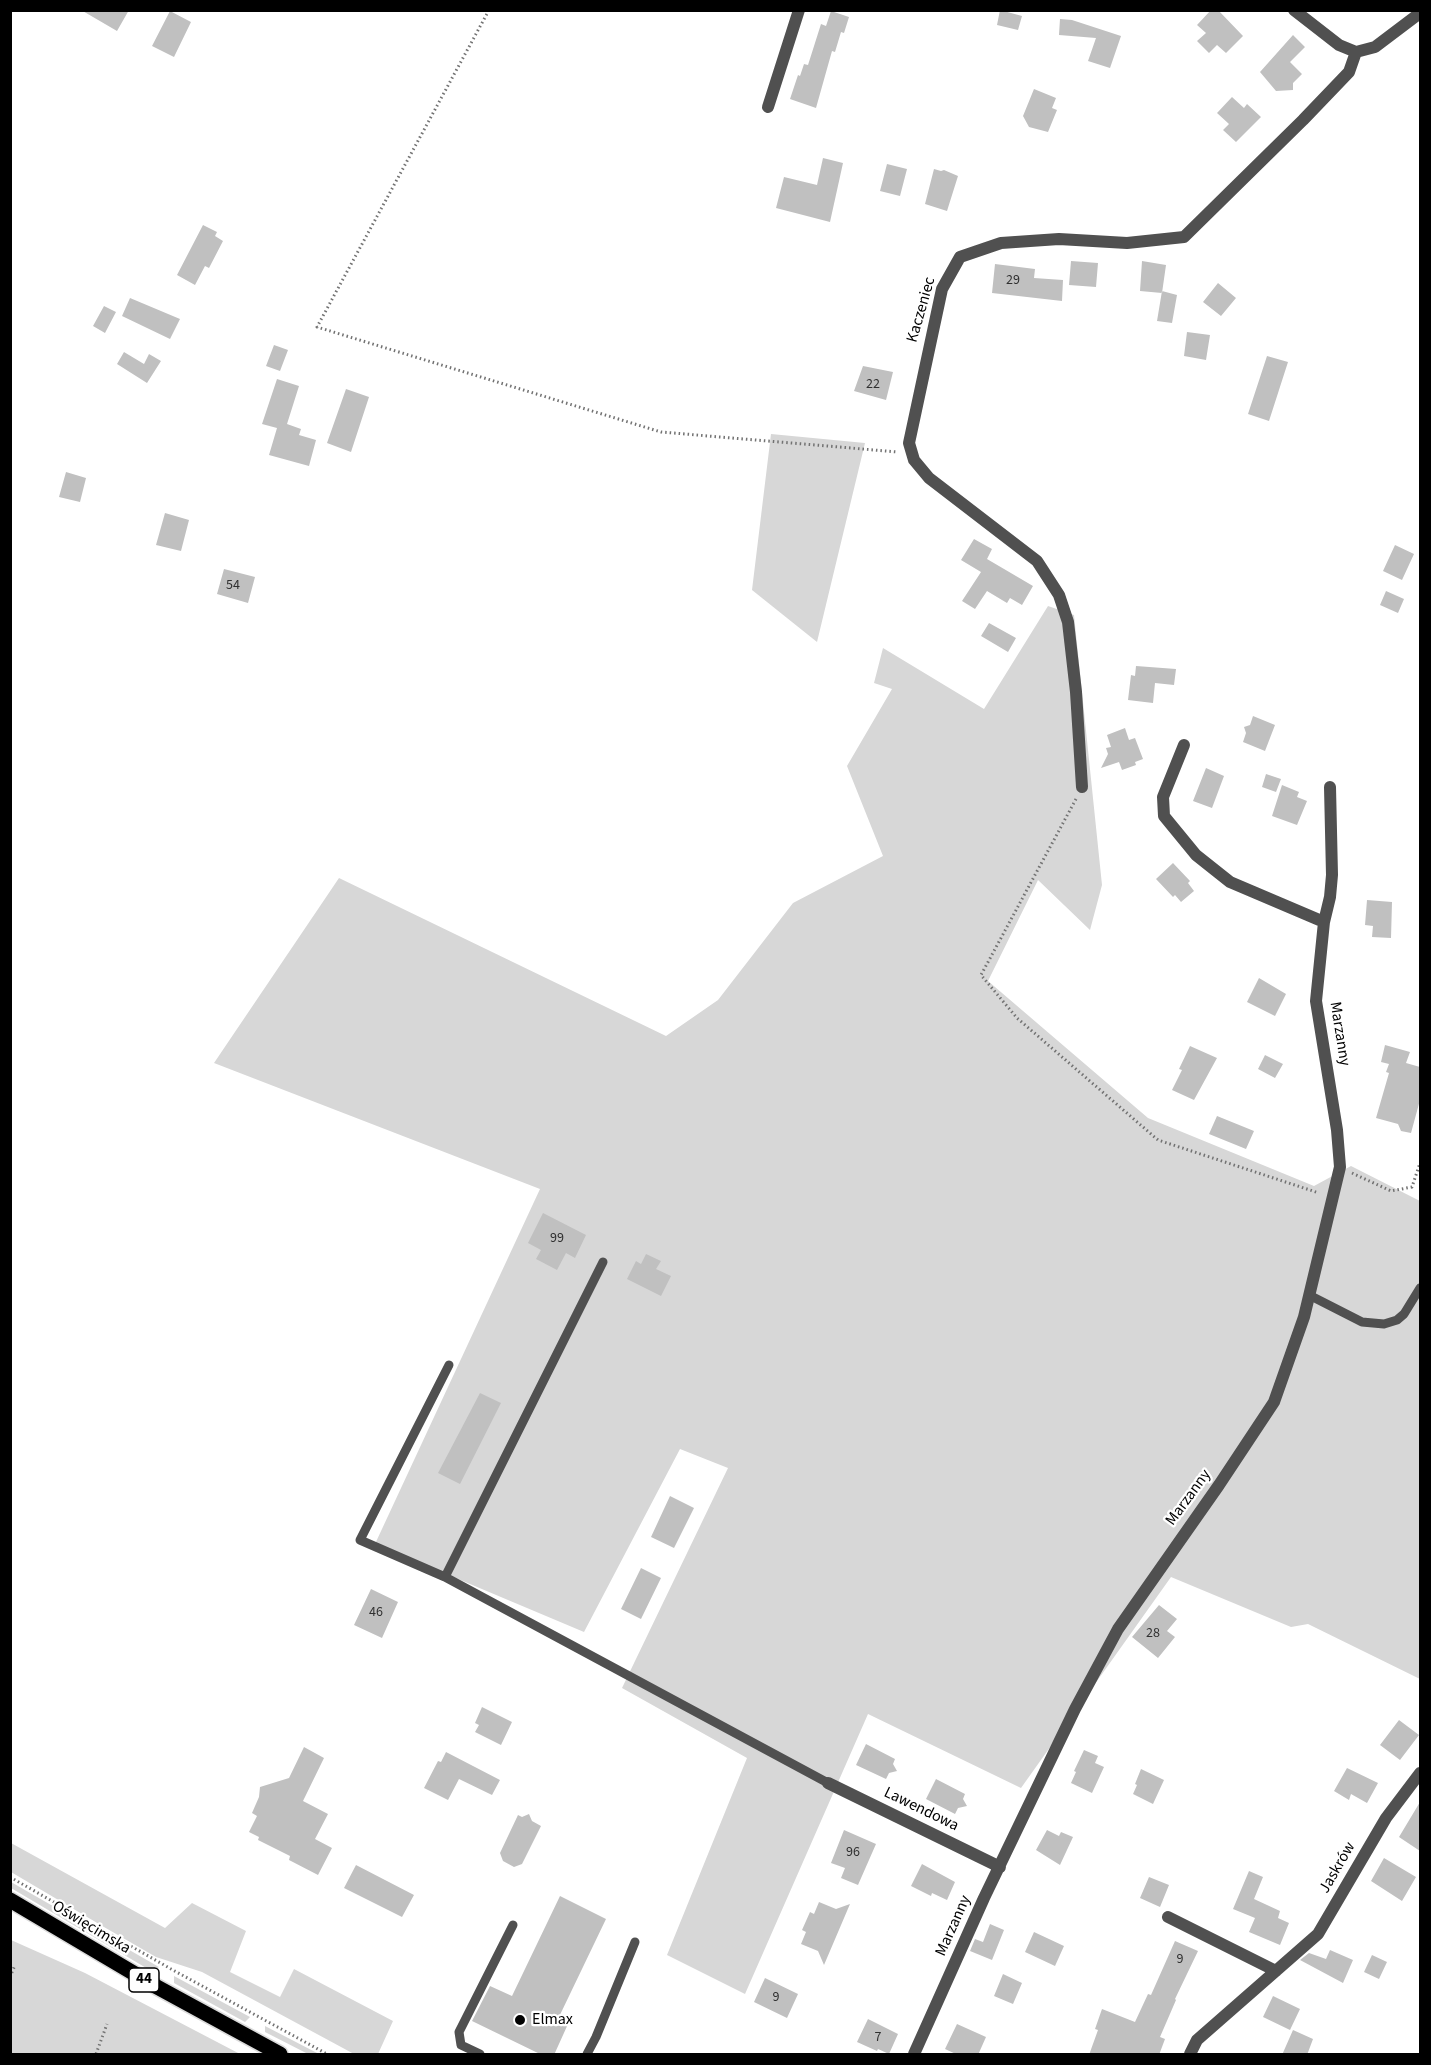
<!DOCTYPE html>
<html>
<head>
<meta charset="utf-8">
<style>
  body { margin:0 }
  #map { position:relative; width:1431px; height:2065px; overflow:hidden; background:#fff; font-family:"Source Sans 3",sans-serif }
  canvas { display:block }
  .frame { position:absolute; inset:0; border:12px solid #000; pointer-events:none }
</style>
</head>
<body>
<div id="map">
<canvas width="1431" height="2065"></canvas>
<div class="frame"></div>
</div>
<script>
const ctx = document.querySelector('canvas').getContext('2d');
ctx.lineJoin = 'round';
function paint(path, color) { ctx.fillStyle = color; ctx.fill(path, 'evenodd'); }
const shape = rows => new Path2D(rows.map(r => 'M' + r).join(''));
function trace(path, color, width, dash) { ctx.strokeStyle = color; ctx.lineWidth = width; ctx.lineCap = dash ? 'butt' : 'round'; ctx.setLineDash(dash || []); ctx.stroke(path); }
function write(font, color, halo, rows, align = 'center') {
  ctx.font = font + ' "Source Sans 3",sans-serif'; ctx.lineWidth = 4.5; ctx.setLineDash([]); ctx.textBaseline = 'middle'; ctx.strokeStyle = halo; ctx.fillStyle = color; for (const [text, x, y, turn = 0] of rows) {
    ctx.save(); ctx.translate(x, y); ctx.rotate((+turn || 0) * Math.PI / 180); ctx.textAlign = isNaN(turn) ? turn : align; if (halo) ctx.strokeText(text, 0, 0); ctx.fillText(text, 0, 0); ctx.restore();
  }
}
const green = shape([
  [771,434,865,443,817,642,752,590],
  [1048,606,1074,615,1102,885,1090,930,1038,880,988,981,1148,1118,1314,1186,1351,1166,1420,1201,1420,1679,1308,1624,1291,1627,1171,1577,1021,1788,868,1714,745,1994,667,1955,747,1758,622,1688,728,1468,680,1449,584,1632,375,1544,540,1189,214,1063,339,878,666,1036,718,1000,793,903,883,856,847,766,892,689,874,683,883,648,984,709],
  [11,1843,165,1928,192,1903,246,1931,230,1972,280,1997,294,1969,393,2021,378,2054,354,2054,202,1972,156,1957,104,1927,11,1872],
  [11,1882,159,1967,153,1972,11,1888],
  [11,1940,85,1973,240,2054,11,2054],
  [174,1976,250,2017,245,2022,174,1983],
  [265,2026,319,2054,308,2054,265,2032]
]);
const building = shape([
  [81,10,129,10,117,31],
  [1000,10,1022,16,1018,30,997,25],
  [1211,10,1218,10,1243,36,1226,53,1217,45,1209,53,1197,41,1206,33,1197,25],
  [170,11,191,22,174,57,152,46],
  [831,11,849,17,844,33,841,32,835,52,832,51,816,108,790,99,798,75,800,76,804,64,808,65,821,24,826,26],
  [1060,19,1072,20,1121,36,1110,68,1088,61,1096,38,1059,35],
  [1293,35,1305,47,1290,62,1302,74,1293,83,1293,90,1276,91,1260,72],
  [1034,89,1056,98,1052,108,1057,110,1048,132,1029,127,1023,116],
  [1232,97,1244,108,1247,104,1261,117,1236,142,1223,130,1229,124,1217,113],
  [823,158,843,163,830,222,776,208,784,177,817,185],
  [887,164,907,169,900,196,880,191],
  [934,169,941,171,944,170,958,176,947,211,925,204],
  [203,225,217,232,215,236,223,241,209,268,205,266,195,285,177,275],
  [1071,261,1098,263,1096,287,1069,285],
  [1142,261,1166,265,1162,293,1140,291],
  [995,264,1035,269,1034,278,1063,280,1062,301,992,293],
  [1218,283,1236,298,1221,316,1203,302],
  [1162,291,1177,295,1172,323,1157,321],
  [130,298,180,319,170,339,122,316],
  [104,306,116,312,105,333,93,326],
  [1187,332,1210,335,1206,360,1184,356],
  [274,345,288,350,280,371,266,366],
  [124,352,144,364,149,354,161,361,147,383,117,364],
  [1267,356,1288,362,1269,421,1248,414],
  [863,366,893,372,886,400,854,391],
  [277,379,299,386,287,424,301,429,299,435,316,440,309,466,269,455,277,428,262,424],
  [346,389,369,397,351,452,327,443],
  [66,472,86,478,80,502,59,497],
  [165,513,189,520,181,551,156,545],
  [974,539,992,549,987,559,1033,586,1022,605,1010,598,1007,603,987,591,975,609,962,601,981,572,961,560],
  [1395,545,1414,554,1402,580,1383,571],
  [224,569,255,577,248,603,217,594],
  [1386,591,1404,599,1398,613,1380,605],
  [989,623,1016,638,1008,652,981,636],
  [1136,666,1176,669,1174,685,1155,683,1153,703,1128,700,1131,675,1135,676],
  [1253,716,1275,725,1265,751,1243,742,1246,733,1244,727,1250,725],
  [1125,728,1129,740,1135,738,1143,759,1135,762,1136,765,1122,770,1119,762,1101,768,1108,754,1106,748,1111,747,1107,735],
  [1206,768,1224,776,1212,808,1193,801],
  [1266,774,1281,779,1276,792,1262,787],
  [1282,785,1299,792,1297,797,1307,801,1297,825,1272,816],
  [1173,863,1190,881,1188,883,1194,891,1181,902,1175,895,1173,897,1156,879],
  [1367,900,1392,902,1391,938,1372,937,1373,926,1365,925],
  [1259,978,1286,994,1275,1016,1247,1002],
  [1385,1045,1410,1052,1406,1063,1420,1067,1420,1100,1411,1133,1401,1131,1398,1124,1376,1118,1389,1073,1386,1072,1389,1064,1381,1062],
  [1190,1046,1217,1058,1194,1100,1172,1090,1182,1070,1179,1069],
  [1265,1055,1283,1064,1275,1078,1258,1069],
  [1217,1116,1254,1131,1246,1149,1209,1134],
  [543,1213,586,1235,575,1258,566,1253,557,1270,536,1259,541,1250,528,1243],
  [646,1254,661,1261,656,1269,671,1276,661,1296,627,1279,636,1261,641,1264],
  [480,1393,501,1403,460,1484,438,1473],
  [670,1496,694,1508,674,1548,651,1537],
  [641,1568,661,1578,641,1619,621,1609],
  [371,1589,398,1602,382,1638,354,1625],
  [1159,1605,1177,1619,1167,1631,1175,1637,1158,1658,1132,1637],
  [482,1707,512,1722,501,1745,475,1732,479,1725,475,1723],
  [1399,1720,1419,1735,1400,1760,1380,1745],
  [866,1744,895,1759,893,1764,897,1771,889,1773,886,1779,856,1765],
  [304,1747,324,1758,303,1801,328,1814,315,1839,332,1848,318,1875,289,1860,290,1856,258,1840,259,1837,249,1832,257,1816,252,1813,259,1797,260,1787,289,1778],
  [1084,1750,1098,1756,1095,1763,1104,1767,1092,1793,1071,1783,1076,1772,1074,1771],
  [446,1752,500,1780,492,1795,459,1779,448,1800,424,1788,438,1761,441,1762],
  [1347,1768,1378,1783,1367,1803,1351,1794,1349,1800,1334,1791],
  [1141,1769,1164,1780,1153,1804,1133,1794,1137,1785,1135,1784],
  [936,1779,965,1794,963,1799,967,1806,958,1808,955,1814,926,1799],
  [1420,1802,1420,1851,1399,1837],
  [529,1814,532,1821,541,1826,522,1864,514,1867,503,1861,500,1853,518,1815,522,1817],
  [844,1830,876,1844,858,1885,841,1878,845,1868,831,1863],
  [1047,1830,1059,1836,1061,1832,1073,1837,1060,1865,1036,1850],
  [1384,1858,1416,1877,1402,1901,1371,1881],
  [922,1864,955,1882,947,1900,932,1893,931,1896,911,1886],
  [356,1865,414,1895,402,1917,344,1888],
  [1249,1871,1263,1877,1254,1899,1280,1911,1278,1918,1289,1923,1280,1945,1249,1932,1255,1918,1233,1909],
  [1149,1877,1169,1885,1160,1907,1140,1898],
  [560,1896,606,1919,558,2019,568,2024,554,2055,542,2055,472,2021,490,1986,512,1996],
  [819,1902,836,1909,850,1904,824,1965,818,1951,801,1944,806,1932,802,1930,810,1912,814,1914],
  [990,1924,1004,1930,992,1960,970,1951,975,1939,983,1942],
  [1034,1932,1064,1946,1055,1966,1025,1952],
  [1175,1941,1198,1951,1175,1999,1176,2000,1160,2037,1165,2039,1159,2055,1089,2055,1098,2030,1095,2029,1102,2009,1135,2022,1148,1994,1151,1995],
  [1330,1950,1353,1960,1343,1983,1300,1960,1309,1953,1326,1959],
  [1372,1955,1387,1962,1379,1979,1364,1972],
  [1003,1974,1022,1983,1013,2004,994,1996],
  [765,1978,798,1994,787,2018,754,2002],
  [1273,1996,1300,2009,1290,2030,1263,2017],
  [868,2019,898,2034,889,2054,878,2049,877,2051,857,2042],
  [957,2024,986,2037,978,2055,958,2055,945,2049],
  [1293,2030,1313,2039,1307,2055,1282,2055]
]);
const path = shape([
  [489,10,317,327,661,432,898,452],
  [1076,799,981,975,1017,1018,1158,1140,1319,1193],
  [1352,1173,1391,1191,1412,1187,1420,1163],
  [10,1877,171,1969,327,2054],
  [10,1977,15,1965],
  [96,2054,107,2024]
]);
const lane = shape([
  [603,1262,445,1577,828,1783],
  [1309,1295,1362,1322,1384,1324,1397,1320,1404,1314,1420,1288],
  [445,1577,360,1540,449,1365],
  [480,2054,461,2045,459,2032,513,1925],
  [587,2054,596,2037,635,1942]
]);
const street = shape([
  [1294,10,1339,45,1356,52,1375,47,1420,13],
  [768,107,799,10],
  [1082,787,1076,692,1068,622,1059,595,1037,561,929,478,914,460,909,443,942,289,960,257,1001,243,1059,239,1127,243,1184,237,1303,120,1349,72,1356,52],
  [1324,922,1330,897,1332,875,1330,787],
  [828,1783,1000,1867],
  [1168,1917,1276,1971],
  [914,2054,984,1898,1075,1709,1118,1629,1219,1485,1274,1402,1304,1317,1340,1167,1337,1130,1316,1001,1324,922,1230,882,1196,855,1164,816,1163,797,1184,745],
  [1190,2054,1197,2040,1318,1934,1386,1818,1420,1773]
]);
const primary = shape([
  [10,1900,157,1987,280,2054]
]);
const markers = [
  [520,2020,6,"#000"]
];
const numberNames = [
  ["29",1013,281],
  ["22",873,385],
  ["54",233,586],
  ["99",557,1239],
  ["46",376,1613],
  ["28",1153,1634],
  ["96",853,1853],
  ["9",1180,1960],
  ["9",776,1998],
  ["7",878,2038]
];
const shields = [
  [144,1980,30]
];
const shieldNames = [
  ["44",144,1980]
];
const streetNames = [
  ["Kaczeniec",922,310,-74],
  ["Marzanny",1339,1034,81],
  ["Marzanny",1189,1498,-54],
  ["Lawendowa",921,1810,26],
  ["Jaskrów",1338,1868,-60],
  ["Marzanny",954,1926,-66],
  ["Oświęcimska",91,1928,31]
];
const poiNames = [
  ["Elmax",532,2020]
];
paint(green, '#d7d7d7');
paint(building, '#c0c0c0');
trace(primary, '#dbdbdb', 18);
trace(path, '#727272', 3, [1.5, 3]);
trace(lane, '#505050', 9);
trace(street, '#505050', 12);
trace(primary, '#000', 15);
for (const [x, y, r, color] of markers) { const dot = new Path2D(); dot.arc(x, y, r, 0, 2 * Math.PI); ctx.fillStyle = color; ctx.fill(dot); trace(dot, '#fff', 2); }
write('14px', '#303030', null, numberNames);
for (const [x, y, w] of shields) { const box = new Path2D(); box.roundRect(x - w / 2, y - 12, w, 24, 4.5); ctx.fillStyle = '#fff'; ctx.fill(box); trace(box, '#000', 1.5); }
write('bold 15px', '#000', null, shieldNames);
write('16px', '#000', '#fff', streetNames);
write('16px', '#000', '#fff', poiNames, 'left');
</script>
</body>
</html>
